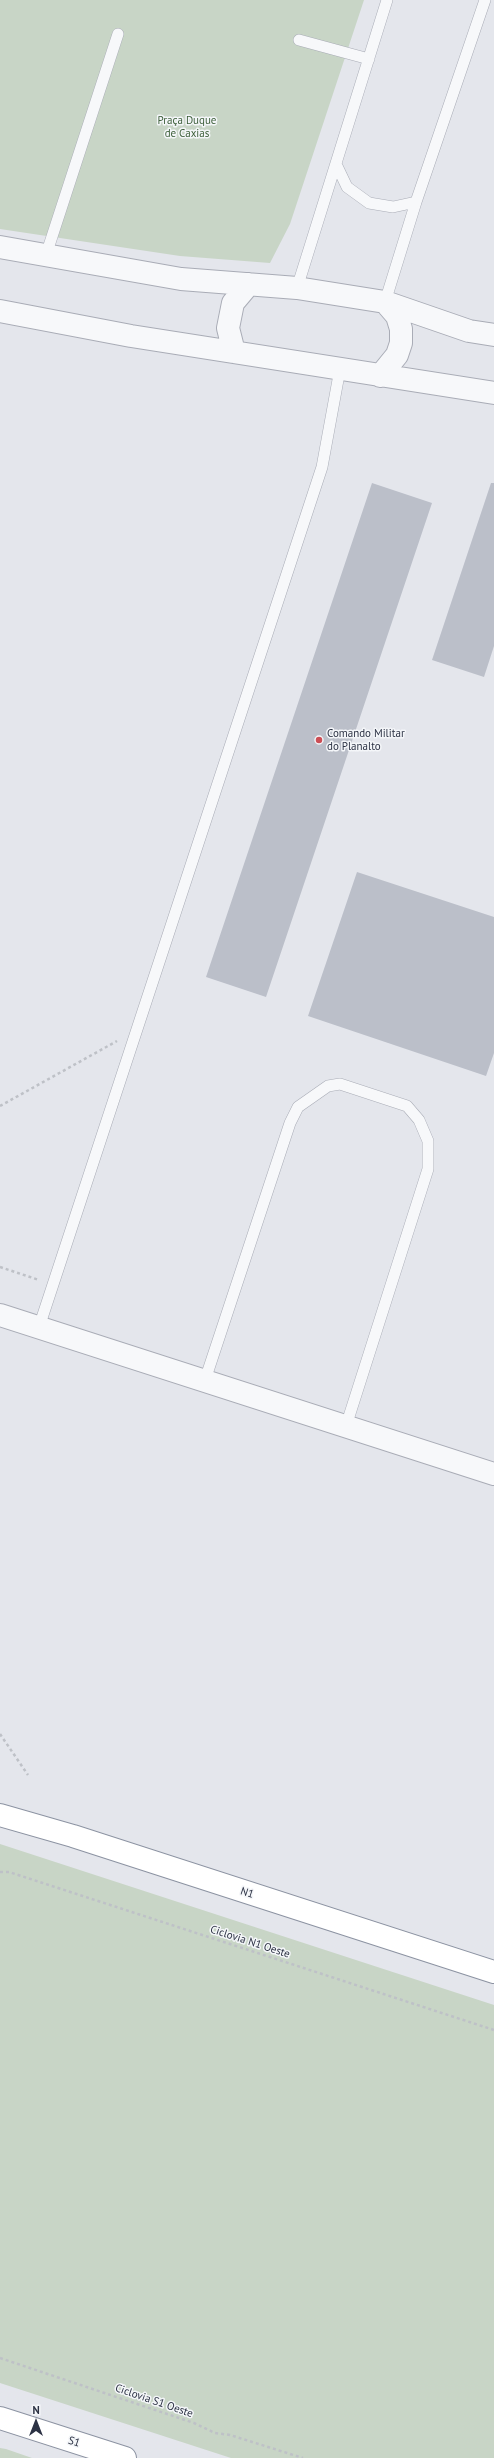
<!DOCTYPE html>
<html>
<head>
<meta charset="utf-8">
<style>
  body { margin:0 }
  #map { position:relative; width:494px; height:2458px; overflow:hidden; background:#e4e6ec; font-family:"PT Sans",sans-serif }
  canvas { display:block }
  .north { position:absolute; left:16px; top:2402px; width:40px; height:40px; -webkit-text-stroke:3px #f4f6f9; paint-order:stroke; rotate:0deg; font-size:11px; font-weight:700; line-height:16px; text-align:center; color:#2c3244 }
  .north::after { content:''; display:block; margin:auto; width:14px; height:18px; background:#2c3244; clip-path:polygon(50% 0,100% 100%,50% 72%,0 100%) }
</style>
</head>
<body>
<div id="map">
<canvas width="494" height="2458"></canvas>
<div class="north">N</div>
</div>
<script>
const ctx = document.querySelector('canvas').getContext('2d');
ctx.lineJoin = 'round';
function paint(path, color) { ctx.fillStyle = color; ctx.fill(path, 'evenodd'); }
const shape = rows => new Path2D(rows.map(r => 'M' + r).join(''));
function trace(path, color, width, dash) { ctx.strokeStyle = color; ctx.lineWidth = width; ctx.lineCap = dash ? 'butt' : 'round'; ctx.setLineDash(dash || []); ctx.stroke(path); }
function write(font, color, halo, rows, align = 'center') {
  ctx.font = font + ' "PT Sans",sans-serif'; ctx.lineWidth = 3; ctx.setLineDash([]); ctx.textBaseline = 'middle'; ctx.strokeStyle = halo; ctx.fillStyle = color; for (const [text, x, y, turn = 0] of rows) {
    ctx.save(); ctx.translate(x, y); ctx.rotate((+turn || 0) * Math.PI / 180); ctx.textAlign = isNaN(turn) ? turn : align; if (halo) ctx.strokeText(text, 0, 0); ctx.fillText(text, 0, 0); ctx.restore();
  }
}
const green = shape([
  [0,0,364,0,290,224,270,263,180,256,0,229],
  [0,1844,494,2005,494,2458,231,2458,0,2383],
  [0,2448,6,2449,32,2458,0,2458]
]);
const building = shape([
  [372,483,432,503,266,997,206,977],
  [491,483,494,483,494,646,484,677,432,660],
  [357,872,494,917,494,1053,486,1076,308,1016]
]);
const path = shape([
  [0,1106,117,1041],
  [0,1267,39,1280],
  [0,1734,28,1775],
  [0,1872,9,1872,494,2030],
  [0,2358,194,2423,215,2433,230,2435,303,2458]
]);
const lane = shape([
  [299,40,369,59],
  [337,166,347,187,369,203,393,207,416,202],
  [46,255,118,34],
  [297,288,387,0],
  [385,302,416,202,485,0],
  [39,1327,322,467,340,369],
  [205,1380,290,1123,298,1107,328,1086,340,1084,407,1106,419,1120,428,1141,428,1169,346,1426]
]);
const street = shape([
  [0,247,181,279,297,288,385,302,469,331,494,335],
  [0,311,131,336,494,393],
  [234,352,228,328,233,303,249,284],
  [380,376,397,355,401,343,401,329,397,316,385,302],
  [0,1315,494,1474]
]);
const highway = shape([
  [0,1815,73,1836,494,1972],
  [0,2418,125,2458]
]);
const markers = [
  [319,740,4,"#cc4e55"]
];
const parkNames = [
  ["Praça Duque",187,121],
  ["de Caxias",187,134]
];
const poiNames = [
  ["Comando Militar",327,734],
  ["do Planalto",327,747]
];
const streetNames = [
  ["N1",247,1893,18],
  ["Ciclovia N1 Oeste",250,1942,18],
  ["Ciclovia S1 Oeste",154,2401,19],
  ["S1",74,2442,18]
];
paint(green, '#c8d5c6');
paint(building, '#bbbfc9');
trace(lane, '#a9acb6', 12);
trace(street, '#a9acb6', 24);
trace(highway, '#8c93a2', 24);
trace(path, '#bec1c7', 2.5, [3, 3]);
trace(lane, '#f7f8fa', 11);
trace(street, '#f7f8fa', 22);
trace(highway, '#fff', 22);
for (const [x, y, r, color] of markers) { const dot = new Path2D(); dot.arc(x, y, r, 0, 2 * Math.PI); ctx.fillStyle = color; ctx.fill(dot); trace(dot, '#f4f6f9', 1.5); }
write('11px', '#3d5f3a', '#f4f6f9', parkNames);
write('11px', '#2c3244', '#f4f6f9', poiNames, 'left');
write('11px', '#2c3244', '#f4f6f9', streetNames);
</script>
</body>
</html>
